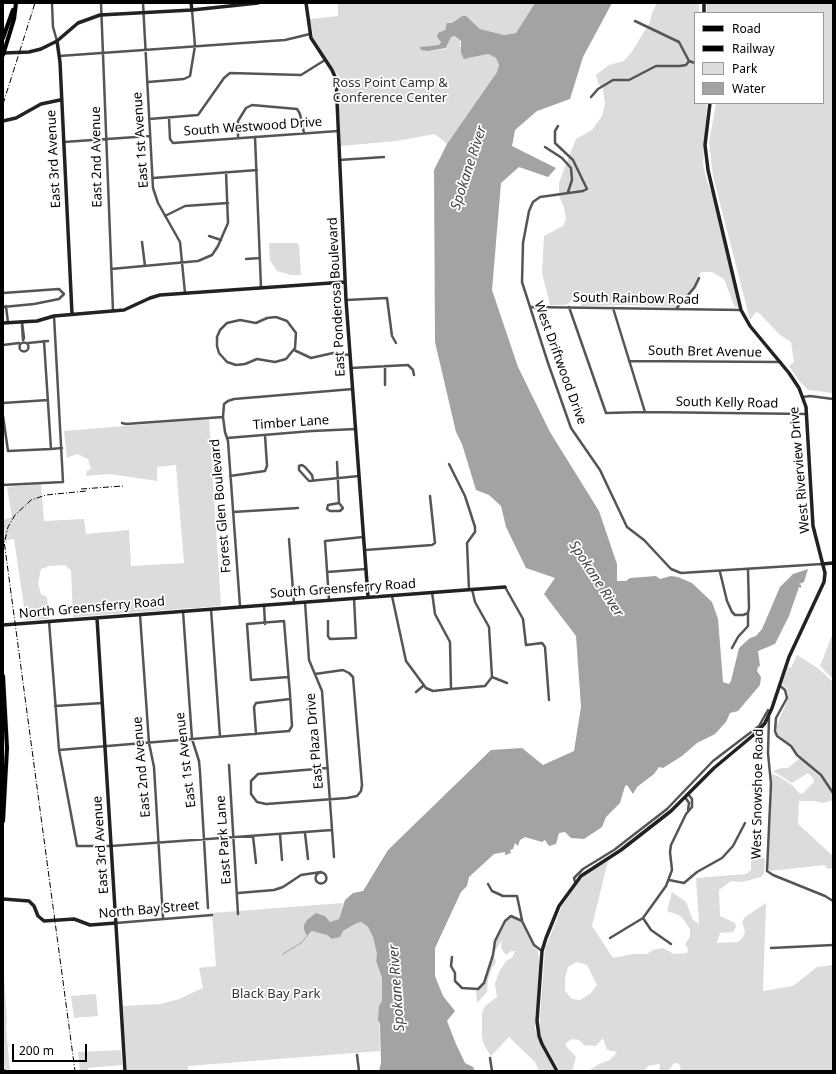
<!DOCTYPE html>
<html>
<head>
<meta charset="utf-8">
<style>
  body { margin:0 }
  #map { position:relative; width:836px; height:1074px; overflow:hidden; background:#fff; font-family:"Noto Sans",sans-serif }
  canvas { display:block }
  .frame { position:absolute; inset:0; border:4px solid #000; pointer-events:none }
  .legend { position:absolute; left:694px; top:12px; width:130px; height:92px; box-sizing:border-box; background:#fff; border:1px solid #999; margin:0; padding:5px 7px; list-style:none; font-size:12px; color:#000 }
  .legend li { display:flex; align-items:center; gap:8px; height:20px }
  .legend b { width:20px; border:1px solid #999 }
  .scale { position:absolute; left:12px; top:1044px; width:75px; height:18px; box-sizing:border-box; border:2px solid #000; border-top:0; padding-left:5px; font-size:12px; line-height:14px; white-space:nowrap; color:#000; -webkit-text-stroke:3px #fff; paint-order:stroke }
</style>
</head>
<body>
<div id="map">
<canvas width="836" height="1074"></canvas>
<div class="frame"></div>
<ul class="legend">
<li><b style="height:5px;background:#000"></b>Road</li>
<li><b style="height:5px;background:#000"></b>Railway</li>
<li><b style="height:11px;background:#dcdcdc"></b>Park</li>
<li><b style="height:11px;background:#a3a3a3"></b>Water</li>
</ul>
<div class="scale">200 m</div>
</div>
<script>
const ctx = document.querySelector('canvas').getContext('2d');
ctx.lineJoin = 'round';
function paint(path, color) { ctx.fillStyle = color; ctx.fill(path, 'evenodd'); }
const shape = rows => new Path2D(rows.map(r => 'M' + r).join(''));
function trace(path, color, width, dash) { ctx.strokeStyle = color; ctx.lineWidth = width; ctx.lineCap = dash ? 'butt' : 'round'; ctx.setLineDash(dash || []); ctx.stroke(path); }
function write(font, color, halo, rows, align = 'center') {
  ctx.font = font + ' "Noto Sans",sans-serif'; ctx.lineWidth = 3.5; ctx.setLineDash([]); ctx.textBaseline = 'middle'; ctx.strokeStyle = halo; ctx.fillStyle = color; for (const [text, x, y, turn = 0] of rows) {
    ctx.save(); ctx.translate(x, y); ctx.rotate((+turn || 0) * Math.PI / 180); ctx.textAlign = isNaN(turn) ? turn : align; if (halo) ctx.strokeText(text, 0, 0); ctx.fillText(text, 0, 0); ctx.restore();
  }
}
const green = shape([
  [338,3,535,3,516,33,504,35,480,29,466,16,462,16,446,27,439,45,422,47,428,51,446,49,451,37,455,36,460,38,460,46,470,58,488,54,496,58,499,65,497,72,447,144,435,134,396,141,340,146,338,76,314,40,310,19,338,16],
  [657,3,699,3,699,13,695,13,695,103,707,103,703,164,707,181,715,203,738,306,735,308,724,279,712,272,701,272,698,278,700,279,698,286,679,307,629,305,581,306,581,297,576,297,566,305,550,305,542,273,544,236,563,226,566,219,564,207,559,196,559,183,564,169,576,139,592,130,602,116,605,104,603,89,598,83,596,75,609,65,624,61,633,50,650,22,652,13],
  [707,3,833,3,833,393,808,390,800,382,789,366,794,362,791,342,780,335,760,314,756,312,750,320,713,176,709,143,716,103,823,103,823,13,707,13],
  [269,243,297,243,299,245,301,275,291,275,277,271,270,260],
  [209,419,221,606,73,617,71,570,65,565,49,566,41,569,38,583,41,594,47,597,49,619,26,620,14,539,7,540,7,545,5,537,3,520,12,517,7,487,41,484,44,521,84,519,86,534,129,530,131,566,184,563,176,465,157,467,157,481,110,474,86,476,87,471,91,469,88,459,77,454,67,458,64,431],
  [833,633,833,679,820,666],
  [797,655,819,669,833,682,833,791,816,771,796,752,792,745,778,735,776,727,788,699,787,689,782,684,788,667,791,668],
  [800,758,824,781,833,795,833,800,824,803,813,801,799,801,798,824,833,856,833,868,828,869,825,865,770,871,768,868,771,774,778,776,793,786,799,793,802,794,814,782,813,778,808,773,792,783,773,771,782,768,788,768],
  [756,856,765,859,764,873,761,877,742,882,731,881,719,890,720,916,735,923,736,927,733,932,720,933,717,943,738,942,743,937,745,931,742,922,745,917,766,903,763,991,793,986,817,967,833,965,833,1071,681,1071,680,1065,677,1063,673,1064,670,1069,666,1071,659,1071,660,1066,659,1064,648,1066,644,1071,588,1071,599,1064,610,1060,617,1052,607,1050,603,1038,596,1046,584,1045,579,1040,572,1039,566,1043,566,1046,576,1057,572,1071,560,1071,542,1040,539,1030,545,949,562,906,579,881,588,872,608,861,592,926,613,958,633,954,647,954,653,950,663,948,674,954,687,953,688,949,685,944,690,937,690,929,681,916,667,911,672,892,686,902,693,920,699,924,696,878,746,874,751,870,751,861],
  [577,962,587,965,597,985,590,994,580,1000,572,999,565,991,565,978,568,967],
  [343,903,339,919,334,922,330,922,325,916,316,913,309,936,312,931,327,935,332,939,340,937,343,931,355,924,361,922,368,927,373,937,377,954,376,961,382,978,382,1001,379,1006,380,1051,188,1066,188,1071,127,1071,123,1006,161,1004,179,999,203,988,199,968,216,966,212,913],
  [511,917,521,922,531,936,533,946,538,951,540,973,535,1029,541,1046,556,1071,539,1071,535,1062,509,1037,491,1056,484,1045,482,1037,482,1013,485,1006,497,997,495,984,499,972,506,961,512,958,515,951,511,951,506,955,501,948,502,940,495,951,495,943,506,920],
  [494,956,496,962,492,968,488,980,487,992,477,1003,476,991,482,987],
  [3,960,7,1020,6,1027,10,1071,6,1071,3,1063],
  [96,994,98,1016,74,1018,71,996],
  [121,1050,122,1065,88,1068,88,1071,80,1071,78,1052]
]);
const water = shape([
  [535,3,612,3,583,57,570,99,537,111,515,130,512,146,556,168,548,177,519,167,501,183,492,290,518,367,550,432,599,511,617,564,617,581,626,581,630,578,656,576,660,579,671,576,678,577,692,583,712,602,718,619,723,682,729,684,731,681,739,648,750,638,756,636,762,629,780,587,793,574,808,569,804,582,799,584,801,585,801,588,799,587,789,616,775,644,758,651,760,666,758,667,757,671,761,677,760,685,738,711,730,713,726,722,715,734,697,743,682,756,663,768,659,767,654,774,637,787,633,794,627,785,625,786,620,803,606,817,602,827,584,839,571,838,565,832,559,833,556,844,549,846,545,840,542,842,525,837,520,840,518,846,515,843,513,849,510,850,511,853,505,855,505,852,494,854,469,877,467,886,461,892,435,948,435,976,443,996,455,1011,447,1021,456,1044,465,1063,473,1067,475,1071,379,1071,381,1063,380,1024,378,1020,379,1006,382,1001,382,978,376,961,377,954,373,937,368,927,361,922,355,924,343,931,340,937,332,939,327,935,312,931,307,936,304,930,304,925,307,920,316,913,325,916,330,922,339,919,345,900,353,893,363,891,388,850,491,750,522,748,543,765,574,751,581,707,576,636,544,594,555,578,526,568,506,527,501,506,489,495,476,490,462,444,456,432,435,342,434,170,447,144,497,72,499,65,496,58,488,54,464,59,461,53,461,41,455,36,451,37,446,48,428,51,421,50,420,47,439,45,441,42,437,37,438,33,445,30,447,23,452,23,462,16,466,16,480,29,504,35,516,33]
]);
const stream = shape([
  [283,954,301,943,307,936]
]);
const street = shape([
  [52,3,53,27,57,41],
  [101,3,113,311],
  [143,3,153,188,158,203,180,242,185,293],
  [635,21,679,42,689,61,695,63],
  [59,56,285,40,310,34],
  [148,82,184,79,190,76,195,46,192,10],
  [591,97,598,89,613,80,629,80,656,66,680,66,686,65,689,61],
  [169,118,170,139,173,143,338,131],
  [149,119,198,115,224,78,230,73,301,75,325,60],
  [558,126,555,131,555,143,573,160,587,189,583,191,540,197,533,202,529,211,523,243,522,282,548,363,571,428,600,470,627,527,644,540,671,569,681,573,822,564],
  [255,137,261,288],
  [238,138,238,121,246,108,252,105,297,109,300,114,304,133],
  [64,142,150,136],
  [545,147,562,158,571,168,572,180,568,192],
  [339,160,384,157],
  [153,178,257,170],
  [165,216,185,206,228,203],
  [209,236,221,240],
  [142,242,145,266],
  [246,259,260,258],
  [111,269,198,261,212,255,218,246,228,223,226,172],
  [3,293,59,289,64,294],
  [346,300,387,298,392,336,396,343],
  [6,306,8,323],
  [3,307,34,304,59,299,64,294],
  [531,307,741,310],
  [569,307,606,413,645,412,807,414],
  [613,308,645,412],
  [676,309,694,288,699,278],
  [276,317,287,321,296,333,295,348,286,359,275,362,257,359,245,364,236,365,227,362,219,353,217,346,217,337,220,330,227,323,240,320,256,323,267,318,276,317],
  [22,322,24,338,23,340],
  [22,325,23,340],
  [44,341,51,449,62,448],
  '19.5 347a4.5 4.5 0 1 1 9 0a4.5 4.5 0 1 1-9 0Z',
  [28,343,48,341],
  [3,345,19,343],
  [294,350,311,358,333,353,350,355],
  [629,361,781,362],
  [385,366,385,385],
  [351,368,408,365,413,370,414,375],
  [803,397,810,396,833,399],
  [3,403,48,400],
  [3,416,8,451,51,449],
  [122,423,126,424,223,417],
  [227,438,312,431,356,429],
  [337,462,339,503,343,508,340,511,330,511,327,509,328,505,339,503],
  [449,464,465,496,475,527,475,532,467,543,469,590],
  [230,476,265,471,267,466,265,435],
  [313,480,312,475,305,467,302,465,299,466,299,470,309,481,359,476],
  [3,485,63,482,54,316],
  [233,512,298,508],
  [289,539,294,603],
  [365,550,432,545,435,543,430,496],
  [327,572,366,569],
  [720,572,727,601,732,612,735,615,743,615,748,613,749,608,748,570],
  [505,587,523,619,526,645,542,643,545,647,549,700],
  [432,592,435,614,450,642,451,689],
  [392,596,406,661,426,688,433,691,451,689,485,686,492,677,489,627,475,602,472,589],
  [329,600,325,541,363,537],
  [305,602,309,660,322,691,334,857],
  [264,605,265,624],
  [240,606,228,441,225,432,223,417,224,404,228,401,234,399,353,389],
  [211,609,220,737],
  [183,611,192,739,199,761,200,772,208,908],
  [140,615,149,743,154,767,163,918],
  [49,621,59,750,77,846,111,846,332,830],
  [328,621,328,636,330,639,356,638,354,598],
  [732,648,738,637,748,626,748,612],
  [315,674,343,670,349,673,353,677,362,785,361,791,357,796,347,798,266,804,257,802,251,794,251,781,258,774,327,768],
  [492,677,507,683],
  [779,685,785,690,787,698,776,718,775,731,777,736,791,746,797,755,821,775,833,793],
  [416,692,423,686],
  [55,706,102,703],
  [769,717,768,753,771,784,767,871,773,875,825,896,833,901],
  [256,734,254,707,256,703,290,699],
  [59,750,289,731,292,726,290,694,284,621,247,624,251,680,288,677],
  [229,765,238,914],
  [685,797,689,803,688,810],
  [305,833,308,859],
  [280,834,282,860],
  [253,836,256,863],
  '315.5 878a5.5 5.5 0 1 1 11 0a5.5 5.5 0 1 1-11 0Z',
  [669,880,684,883,697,872,722,858,733,846,745,823],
  [575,882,574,878,583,869,614,850,667,809,713,761,759,726,768,710],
  [488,884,492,891,503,896,517,896,522,920],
  [238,893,274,890,283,887,301,875,321,872],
  [643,918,651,930,671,944],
  [116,923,212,915],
  [610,938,643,918,666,886,672,870,670,852,671,845,686,814,692,807,692,799,688,794],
  [771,948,833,945],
  [452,957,451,966,455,973,455,981,462,988,478,989,484,983,493,955,495,941,505,921,511,916,522,921,534,945,542,951],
  [357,1055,359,1071],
  [490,1058,492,1071]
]);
const secondary = shape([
  [191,3,192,10],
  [306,3,311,38,332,70,336,79,346,300,368,597],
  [704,3,704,13],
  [57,41,60,62,72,314],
  [4,53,29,52,41,49,57,41,78,23,100,15,192,10,258,3],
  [3,121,16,118,41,104,60,100],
  [3,323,37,321,54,316,124,310,150,298,160,295,345,282],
  [822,564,833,563],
  [97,618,125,1071],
  [3,625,505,587],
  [3,899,29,901,34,906,38,916,44,921,74,919,90,925,116,923],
  [3,1070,4,1071],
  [557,1071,542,1044,539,1036,537,1021,542,951,546,938,559,906,581,876,621,850,671,811,714,768,756,733,765,723,772,708,789,657,824,582,825,573,813,526,806,407,799,388,789,373,750,326,741,310,708,170,705,145,710,103]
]);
const primary = shape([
  [3,38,13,10],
  [3,55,14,19,16,3],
  [3,676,7,748,3,821]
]);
const rail = shape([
  [3,104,35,3],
  [81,489,123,486],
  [3,533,75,1071],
  [5,540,8,527,15,515,31,500,46,495,86,491]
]);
const parkNames = [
  ["Ross Point Camp &",390,83],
  ["Conference Center",390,98],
  ["Black Bay Park",276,994]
];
const streetNames = [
  ["South Westwood Drive",253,127,-4],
  ["East 1st Avenue",141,140,-94],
  ["East 2nd Avenue",97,157,-91],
  ["East 3rd Avenue",54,159,-93],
  ["East Ponderosa Boulevard",337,297,-93],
  ["South Rainbow Road",636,299,1],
  ["South Bret Avenue",705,352,1],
  ["West Driftwood Drive",560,363,70],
  ["South Kelly Road",727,403,1],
  ["Timber Lane",291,423,-4],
  ["West Riverview Drive",800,470,-95],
  ["Forest Glen Boulevard",221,506,-95],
  ["South Greensferry Road",343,589,-4],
  ["North Greensferry Road",92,608,-5],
  ["East Plaza Drive",315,741,-95],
  ["East 1st Avenue",186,760,-97],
  ["East 2nd Avenue",142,767,-95],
  ["West Snowshoe Road",758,794,-89],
  ["East Park Lane",224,840,-94],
  ["East 3rd Avenue",101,845,-94],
  ["North Bay Street",149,910,-5]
];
const waterNames = [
  ["Spokane River",469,168,-72],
  ["Spokane River",596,579,57],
  ["Spokane River",397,988,-94]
];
paint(green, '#dcdcdc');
paint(water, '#a3a3a3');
trace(stream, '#a3a3a3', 1);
trace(primary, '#dbdbdb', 5);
trace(street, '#555', 2.5);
trace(secondary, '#222', 3.5);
trace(primary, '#000', 4);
trace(rail, '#000', 1, [6, 2, 1, 2]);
write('13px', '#333', '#fff', parkNames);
write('13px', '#000', '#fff', streetNames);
write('italic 14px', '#444', '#fff', waterNames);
</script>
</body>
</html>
